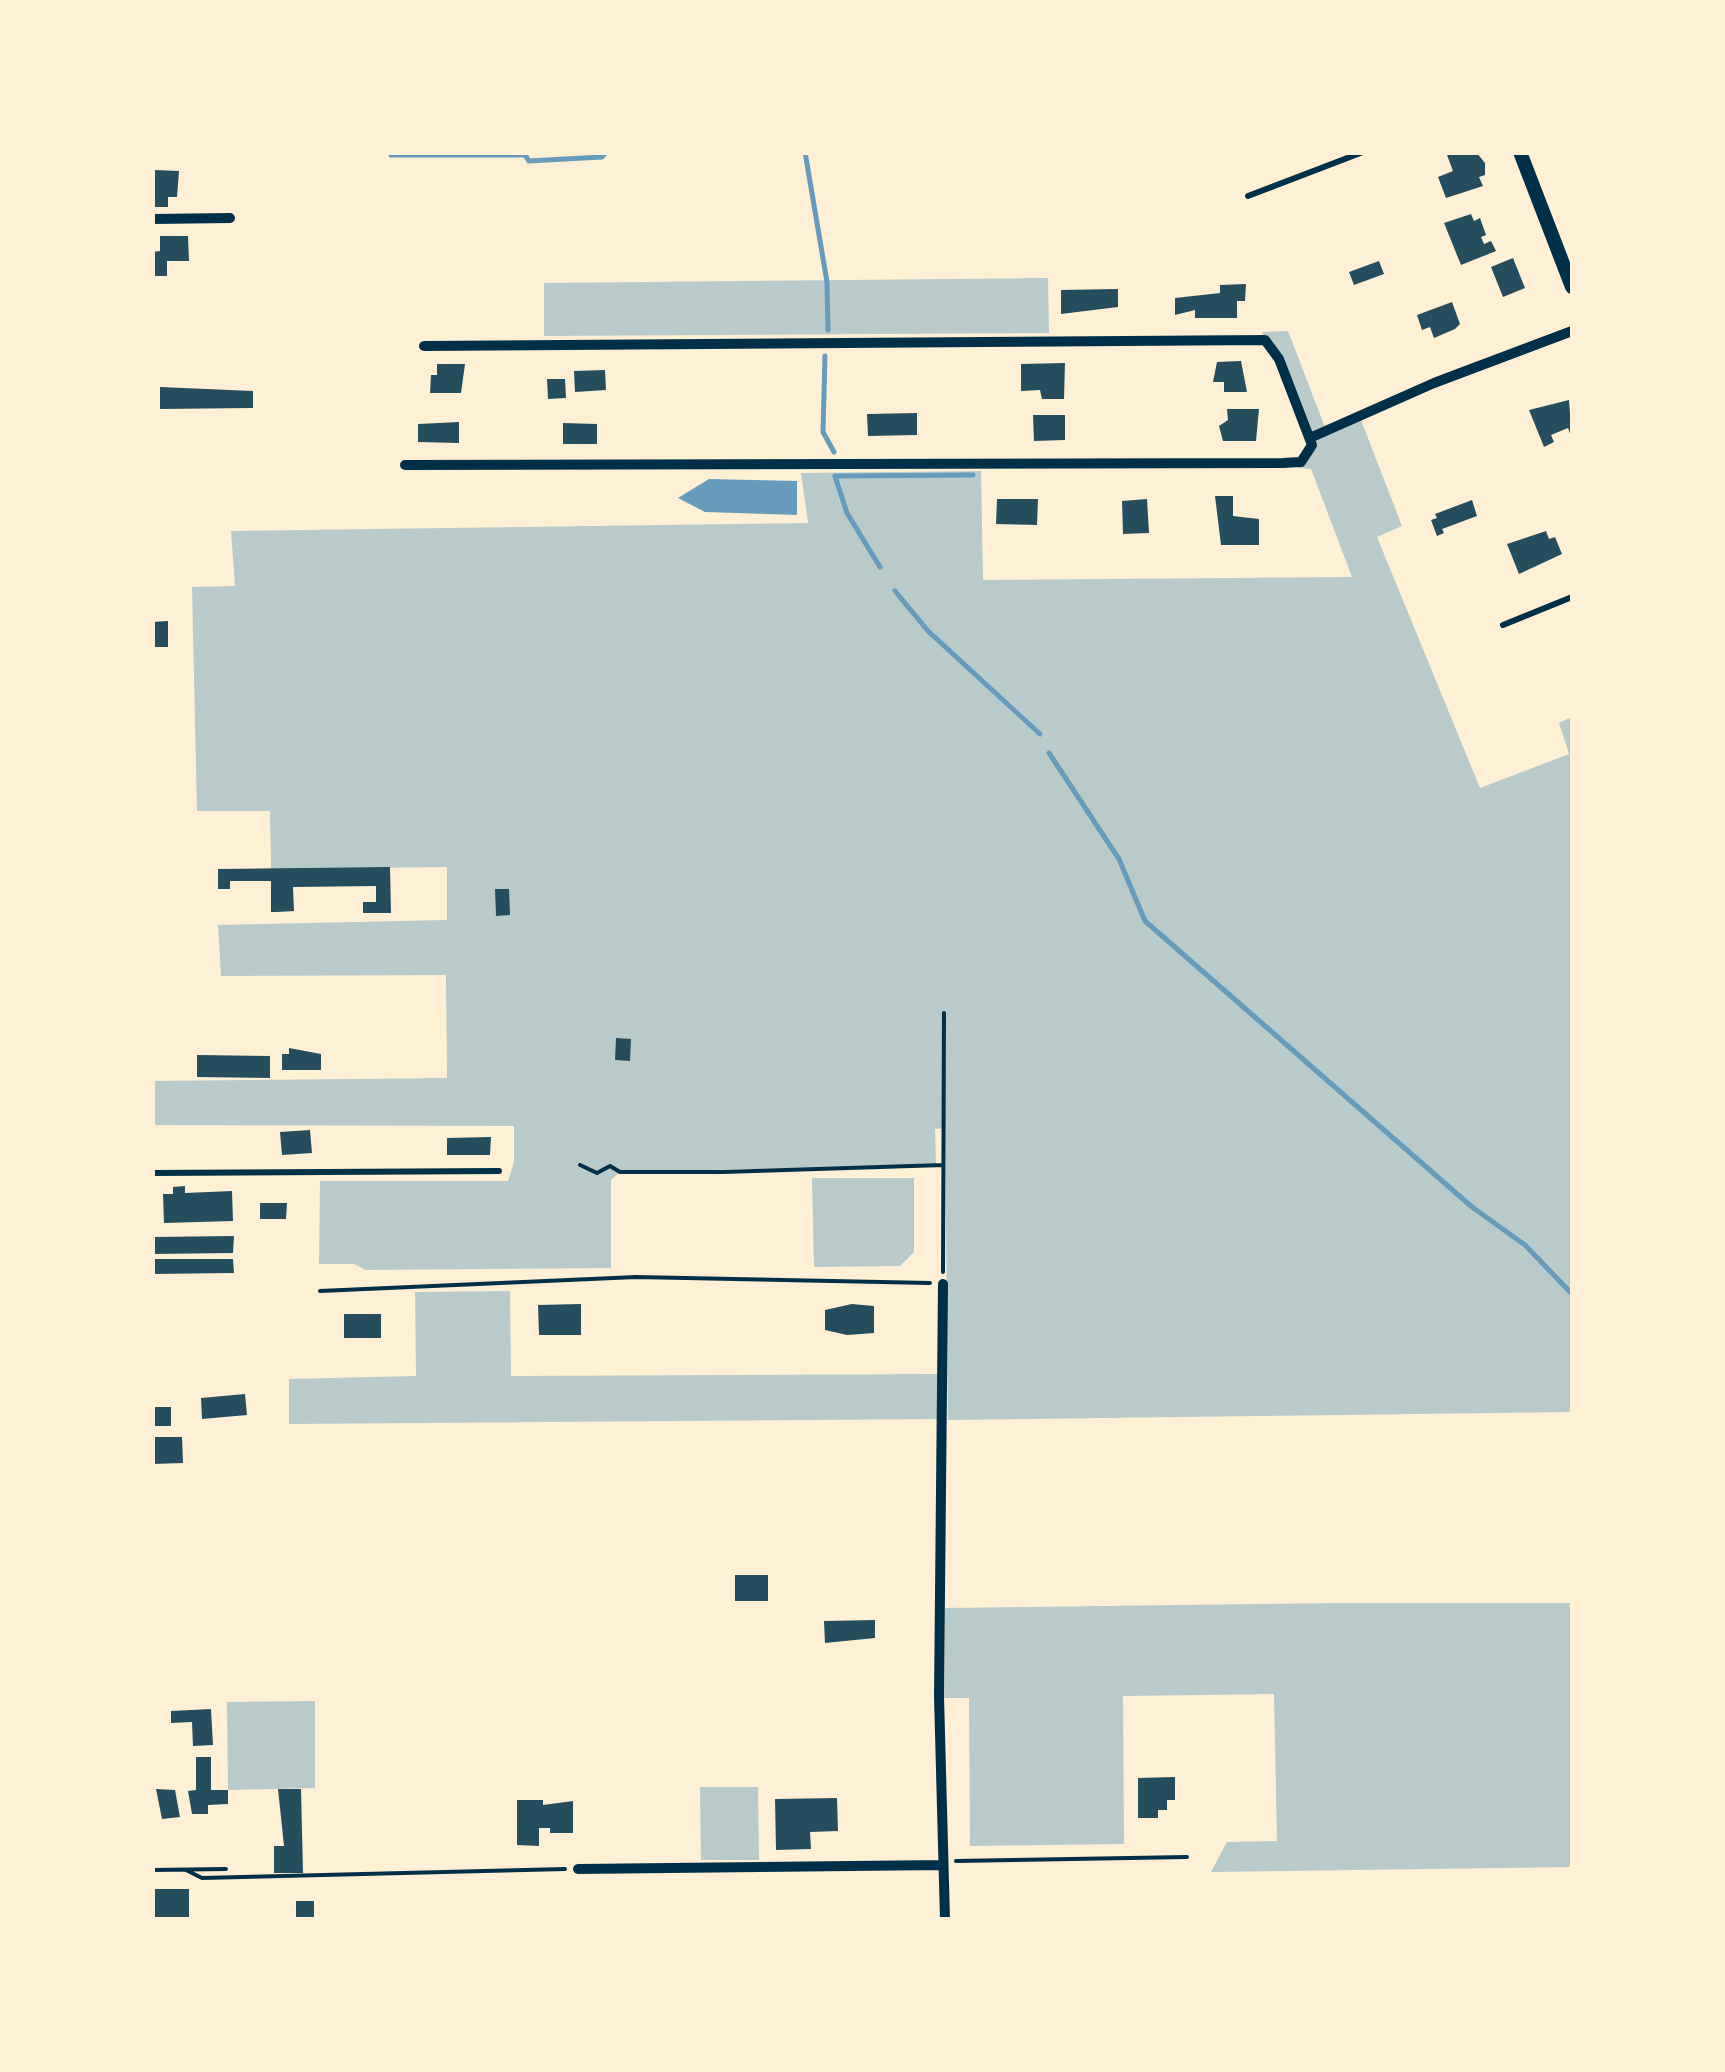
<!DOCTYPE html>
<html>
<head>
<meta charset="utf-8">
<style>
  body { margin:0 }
  #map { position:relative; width:1725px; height:2072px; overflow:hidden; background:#fdf0d5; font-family:Karla,sans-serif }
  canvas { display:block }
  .frame { position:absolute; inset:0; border:155px solid #fdf0d5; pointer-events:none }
</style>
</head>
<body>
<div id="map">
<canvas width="1725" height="2072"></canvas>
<div class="frame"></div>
</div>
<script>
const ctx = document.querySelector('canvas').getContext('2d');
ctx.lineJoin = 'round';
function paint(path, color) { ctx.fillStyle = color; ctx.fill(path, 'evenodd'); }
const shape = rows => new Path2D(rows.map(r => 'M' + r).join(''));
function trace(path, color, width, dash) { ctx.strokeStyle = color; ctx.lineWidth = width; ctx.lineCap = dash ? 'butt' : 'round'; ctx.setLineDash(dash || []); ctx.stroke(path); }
const green = shape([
  [1048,278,1049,333,544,336,544,283],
  [1288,331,1326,430,1359,415,1402,526,1377,537,1480,788,1569,754,1559,723,1572,717,1572,1412,948,1420,945,1128,935,1129,936,1165,620,1172,611,1180,611,1268,366,1270,354,1264,319,1264,320,1181,508,1181,514,1162,514,1126,153,1125,152,1081,447,1078,446,975,221,976,218,925,447,920,447,867,271,869,270,811,197,811,192,587,235,586,231,531,808,523,801,473,981,471,983,580,1352,577,1311,469,1298,468,1312,436,1262,332],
  [812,1178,914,1178,914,1252,900,1266,814,1267],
  [510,1291,511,1376,938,1374,937,1419,289,1424,289,1379,416,1376,415,1292],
  [1340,1603,1572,1603,1572,1867,1211,1872,1227,1842,1277,1841,1274,1694,1123,1696,1124,1844,970,1846,969,1698,944,1698,945,1608],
  [315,1701,315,1788,228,1790,227,1702],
  [700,1787,758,1787,759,1860,701,1860]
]);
const water = shape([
  [709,479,797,481,797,515,705,512,678,498]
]);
const stream = shape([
  [805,152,827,282,828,330],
  [391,155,525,155,529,161,602,157,606,152],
  [825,356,823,432,834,452],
  [880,567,847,513,835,476,973,475],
  [895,591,928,631,1040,734],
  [1049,753,1119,859,1145,921,1472,1207,1525,1245,1572,1294]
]);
const building = shape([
  [1476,152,1485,163,1485,175,1479,177,1483,186,1446,198,1438,177,1453,171,1447,155],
  [154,170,179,171,177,197,168,197,168,207,152,207],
  [1471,214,1474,221,1480,218,1486,235,1481,237,1484,244,1491,241,1496,251,1461,265,1444,223],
  [160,236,188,236,189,261,167,261,167,276,152,276,152,252,160,251],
  [1513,258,1525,288,1503,297,1491,267],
  [1379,261,1384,274,1354,285,1349,272],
  [1246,284,1245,301,1237,301,1237,318,1195,318,1195,310,1175,315,1175,298,1220,293,1220,285],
  [1118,289,1118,307,1061,314,1061,290],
  [1452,302,1460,324,1455,329,1434,338,1430,327,1422,330,1417,315],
  [1241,361,1247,392,1224,392,1224,382,1213,382,1217,362],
  [1065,363,1064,399,1042,399,1040,390,1021,391,1021,364],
  [437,364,465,364,461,393,430,393,431,375,437,375],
  [605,370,606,390,575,392,574,371],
  [547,379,565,379,566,398,548,399],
  [160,387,253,391,253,408,160,409],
  [1569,400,1572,439,1568,428,1551,435,1554,442,1544,447,1529,410],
  [1227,409,1259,409,1256,441,1223,441,1219,426,1228,420],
  [917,413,917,435,868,436,867,414],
  [1033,415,1065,415,1065,440,1034,441],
  [459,422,459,443,418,442,418,424],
  [563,423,597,424,597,444,563,444],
  [1215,496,1233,496,1233,516,1259,519,1259,545,1221,545],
  [997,499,1038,499,1037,525,996,524],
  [1147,499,1149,533,1123,534,1122,501],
  [1472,500,1477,516,1442,529,1444,533,1437,536,1431,520,1437,518,1435,514],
  [1546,531,1549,539,1555,537,1562,554,1519,574,1507,544],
  [168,621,168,647,152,647,152,622],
  [390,867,391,913,363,913,363,902,376,902,376,886,293,887,294,911,277,912,271,912,271,881,230,881,230,889,218,889,218,869],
  [495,889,509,889,510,915,496,916],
  [616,1038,631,1039,630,1061,615,1060],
  [289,1048,321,1054,321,1070,282,1070,282,1054,289,1054],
  [197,1055,270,1056,270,1078,197,1077],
  [310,1130,312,1153,282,1155,280,1132],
  [491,1137,490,1155,447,1155,447,1138],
  [185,1186,185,1193,232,1191,233,1221,164,1223,163,1194,173,1194,173,1187],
  [260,1203,287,1203,286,1219,260,1219],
  [234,1236,233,1253,152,1254,152,1237],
  [152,1259,233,1259,234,1273,152,1274],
  [581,1304,581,1335,539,1335,538,1305],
  [852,1304,874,1306,874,1333,847,1335,825,1330,825,1310],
  [344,1314,381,1314,381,1338,344,1338],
  [245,1394,247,1415,202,1419,201,1398],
  [152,1407,171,1407,171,1426,152,1426],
  [152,1437,182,1437,183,1463,152,1464],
  [735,1575,768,1575,768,1601,735,1601],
  [875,1620,875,1638,825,1643,824,1621],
  [211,1709,213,1745,193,1746,192,1722,171,1723,171,1711],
  [196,1757,211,1757,211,1790,228,1790,228,1804,208,1805,208,1814,192,1814,188,1791,196,1790],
  [1175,1777,1175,1800,1167,1800,1167,1810,1158,1810,1158,1818,1138,1818,1138,1778],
  [156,1789,175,1790,180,1817,162,1819],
  [278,1789,301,1789,303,1873,274,1873,274,1846,284,1846],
  [837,1798,838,1831,810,1832,811,1849,776,1850,775,1799],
  [517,1800,543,1800,543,1805,573,1801,573,1833,550,1833,550,1828,539,1828,539,1846,517,1845],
  [152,1889,189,1889,189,1917,152,1917],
  [296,1901,314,1901,314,1918,296,1918]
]);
const path = shape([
  [580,1165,597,1173,610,1166,620,1172,723,1172,943,1165],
  [943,1272,944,1013],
  [320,1291,636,1277,930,1283],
  [956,1861,1187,1857],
  [152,1870,226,1869],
  [186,1870,202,1878,565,1869]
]);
const service = shape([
  [1248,196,1363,152],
  [1503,625,1572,597],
  [152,1173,499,1171]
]);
const minor = shape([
  [152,219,230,218],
  [1312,437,1434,383,1572,331],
  [405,465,1283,463,1301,462,1312,445,1279,359,1265,340,424,346],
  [943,1284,939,1696,945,1920],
  [578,1869,942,1865]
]);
const tertiary = shape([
  [1520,152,1572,287]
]);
paint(green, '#b9caca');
paint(water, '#669bbc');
trace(stream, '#669bbc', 5);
paint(building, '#264d5e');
trace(path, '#003049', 4);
trace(service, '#003049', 6);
trace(minor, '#003049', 10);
trace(tertiary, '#003049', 14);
</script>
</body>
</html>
